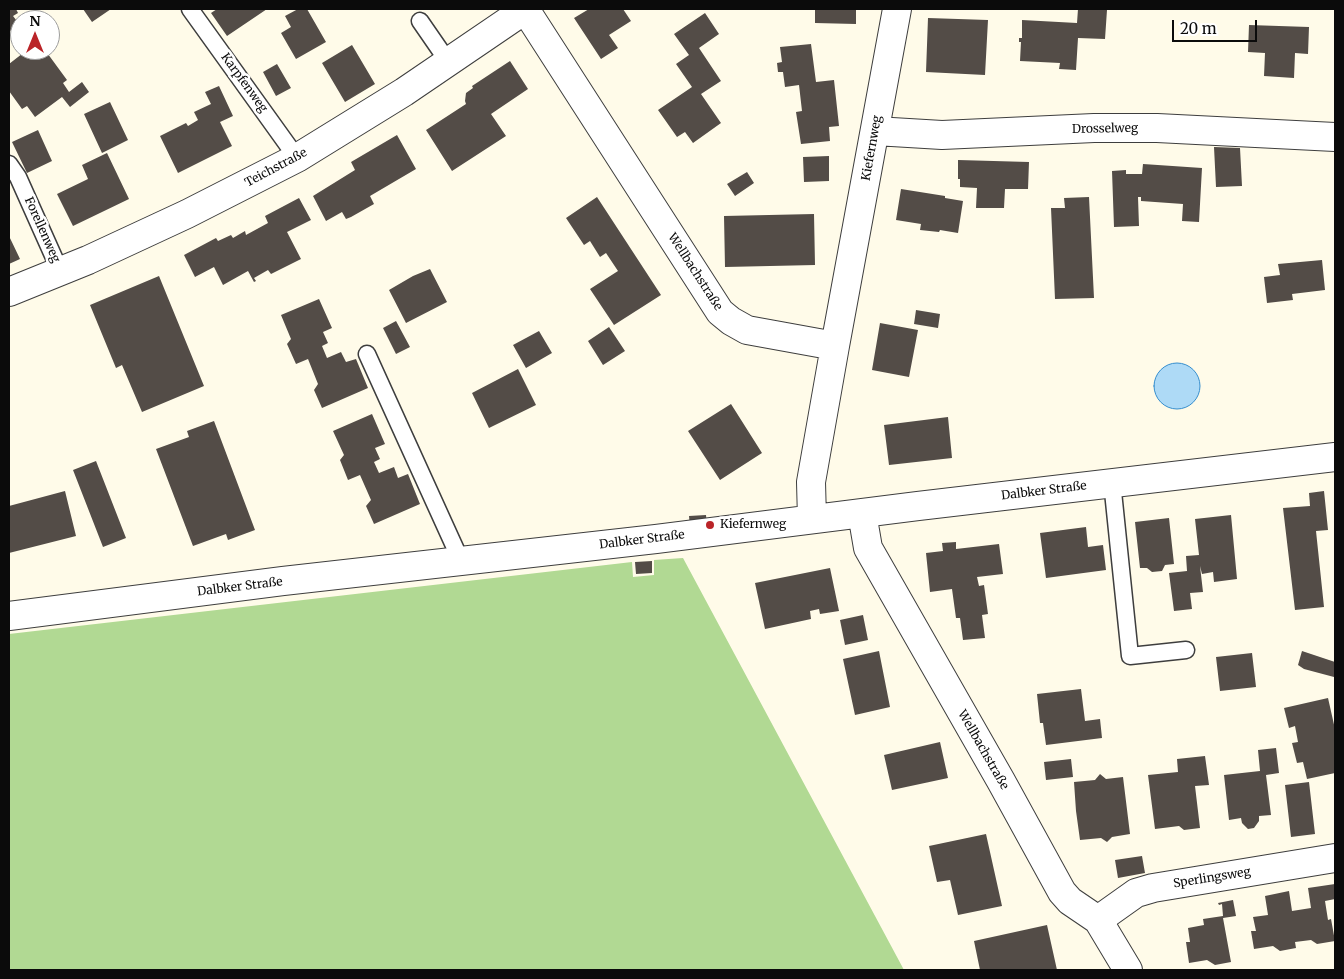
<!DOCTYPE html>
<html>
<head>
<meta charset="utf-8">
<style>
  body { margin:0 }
  #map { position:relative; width:1344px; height:979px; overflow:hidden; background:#fffbe9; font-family:Merriweather,serif }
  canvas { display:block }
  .frame { position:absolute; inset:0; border:10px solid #0b0b0b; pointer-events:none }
  .north { position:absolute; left:10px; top:10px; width:50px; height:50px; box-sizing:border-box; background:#fff; border:1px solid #9d9d9d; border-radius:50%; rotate:0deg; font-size:14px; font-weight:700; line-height:20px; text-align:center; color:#0b0b0b }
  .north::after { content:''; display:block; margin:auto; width:18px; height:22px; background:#ba2428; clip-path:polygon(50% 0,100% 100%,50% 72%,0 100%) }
  .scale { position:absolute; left:1172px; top:20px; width:85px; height:22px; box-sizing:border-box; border:2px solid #0b0b0b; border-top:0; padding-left:6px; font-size:15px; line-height:18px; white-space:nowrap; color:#0b0b0b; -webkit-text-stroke:4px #fff; paint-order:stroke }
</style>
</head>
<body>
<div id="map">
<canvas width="1344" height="979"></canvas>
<div class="frame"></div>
<div class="north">N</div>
<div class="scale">20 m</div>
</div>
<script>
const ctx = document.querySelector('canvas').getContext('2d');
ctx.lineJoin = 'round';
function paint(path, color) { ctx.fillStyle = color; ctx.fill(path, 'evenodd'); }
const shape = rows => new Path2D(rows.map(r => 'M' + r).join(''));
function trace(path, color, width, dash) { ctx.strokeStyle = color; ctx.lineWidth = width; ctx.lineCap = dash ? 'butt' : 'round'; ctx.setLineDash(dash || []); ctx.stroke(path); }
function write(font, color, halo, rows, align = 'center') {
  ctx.font = font + ' Merriweather,serif'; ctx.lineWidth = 5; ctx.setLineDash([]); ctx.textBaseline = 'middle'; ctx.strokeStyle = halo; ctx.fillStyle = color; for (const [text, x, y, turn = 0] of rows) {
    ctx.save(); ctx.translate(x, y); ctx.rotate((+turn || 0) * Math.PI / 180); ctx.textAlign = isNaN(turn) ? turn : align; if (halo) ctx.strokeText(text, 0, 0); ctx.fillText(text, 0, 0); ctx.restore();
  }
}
const forest = shape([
  [683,558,904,970,9,970,9,634,632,562,633,577,654,575,654,560]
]);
const water = shape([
  '1154 386a23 23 0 1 1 46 0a23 23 0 1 1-46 0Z'
]);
const building = shape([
  [9,9,16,9,18,13,13,16,20,25,20,39,13,29,9,32],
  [83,9,111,9,92,22],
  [217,9,267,9,227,36,211,13],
  [298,9,307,9,326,42,296,59,281,33,291,27,285,16],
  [589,9,623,9,631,21,609,35,618,48,601,59,574,18],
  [815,9,856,9,856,24,815,23],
  [1078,9,1107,10,1105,39,1078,38,1076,70,1059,69,1060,63,1020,61,1021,42,1019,42,1019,38,1022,38,1022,20,1077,23],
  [705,13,719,34,699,48,721,81,701,94,721,123,693,143,685,132,677,137,658,110,692,87,676,64,689,55,674,34],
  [33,15,37,20,26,20],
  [928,18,988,20,985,75,926,72],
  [1249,25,1309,27,1308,54,1295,53,1294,78,1264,76,1265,53,1248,52],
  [811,44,816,82,834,80,839,126,829,127,830,141,801,144,796,112,802,111,799,85,785,87,783,72,778,72,777,63,782,62,780,47],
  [352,45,375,84,345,102,322,63],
  [27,50,38,50,41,53,45,50,67,80,63,83,69,92,82,82,89,92,70,107,62,97,35,117,27,106,22,109,9,91,9,64],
  [510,61,528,89,491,114,506,136,452,171,426,130,466,104,465,101,466,93,473,88,472,86],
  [277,64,291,88,276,96,263,72],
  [219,86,233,116,220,122,232,146,178,173,160,136,186,123,188,126,198,120,194,112,211,104,205,92],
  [110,102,128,140,102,153,84,114],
  [38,130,52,161,27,173,12,142],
  [397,135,416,169,370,196,374,204,351,217,346,219,342,212,326,221,313,196,355,170,351,162],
  [1214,147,1240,148,1242,186,1216,187],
  [107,153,129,199,73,226,57,194,88,179,82,165],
  [829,156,829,181,804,182,803,157],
  [958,160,1029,162,1028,189,1005,189,1004,208,976,208,977,188,960,187,960,179,958,179],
  [1143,164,1202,168,1199,222,1182,221,1183,204,1141,201,1141,197,1138,197,1139,226,1114,227,1112,171,1126,170,1126,174,1142,174],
  [747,172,754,183,735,196,727,184],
  [901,189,945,196,945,198,963,201,958,233,940,230,939,232,920,230,921,224,896,220],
  [597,197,661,295,614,325,590,289,618,271,606,253,600,257,590,241,584,245,566,218],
  [1089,197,1094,298,1055,299,1051,208,1065,208,1064,198],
  [299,198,311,220,287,232,301,259,271,274,268,270,254,278,256,281,254,282,248,271,223,285,214,267,195,277,184,255,216,238,218,241,231,235,233,238,245,231,246,235,268,223,265,216],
  [814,214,815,265,725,267,724,216],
  [9,236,20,259,9,264],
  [1322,260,1325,290,1292,294,1293,300,1267,303,1264,277,1280,275,1278,264],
  [430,269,447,302,406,323,389,290,413,276],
  [159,276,204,386,142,412,122,365,116,368,90,305],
  [319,299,332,328,323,332,328,343,322,346,327,358,341,352,346,362,356,359,368,388,322,408,314,390,318,384,308,359,296,364,287,344,291,339,281,315],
  [916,310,940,314,938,328,914,324],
  [396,321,410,347,396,354,383,328],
  [880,323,918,330,909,377,872,370],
  [609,327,625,351,603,365,588,341],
  [539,331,552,353,526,368,513,345],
  [518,369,536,405,489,428,472,393],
  [731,404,762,453,720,480,688,431],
  [372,414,385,444,375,448,380,459,374,462,379,473,394,467,398,478,408,474,420,504,374,524,366,506,371,500,360,475,348,480,340,460,344,455,333,431],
  [948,417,952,458,889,465,884,425],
  [214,421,255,530,228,540,226,534,193,546,156,449,189,437,187,431],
  [96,461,126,538,103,547,73,470],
  [65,491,76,536,9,553,9,506],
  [1324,491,1328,530,1316,531,1324,607,1295,610,1283,508,1310,506,1309,493],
  [706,515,707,526,690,527,689,516],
  [1231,515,1237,579,1214,582,1213,572,1202,574,1200,566,1203,592,1190,593,1192,609,1174,611,1169,573,1187,571,1186,556,1199,555,1195,519],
  [1169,518,1174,564,1165,565,1162,571,1152,572,1147,568,1140,568,1135,522],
  [1086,527,1088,547,1103,545,1106,570,1046,578,1040,533],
  [956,542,956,549,999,544,1003,574,977,577,979,586,984,585,988,614,982,615,985,638,963,640,960,618,956,618,952,589,930,592,926,553,943,551,942,543],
  [652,561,652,573,636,574,635,562],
  [830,568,839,611,820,614,819,609,810,611,811,619,765,629,755,583],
  [863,615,868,640,845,645,840,620],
  [879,651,890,707,855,715,843,659],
  [1302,651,1335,662,1334,677,1304,669,1298,665],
  [1252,653,1256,687,1220,691,1216,657],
  [1081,689,1085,721,1100,719,1102,738,1046,745,1043,723,1040,723,1037,694],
  [1328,698,1335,729,1335,773,1307,779,1303,762,1297,763,1292,743,1298,742,1295,726,1289,728,1284,708],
  [940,742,948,778,892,790,884,755],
  [1276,748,1279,773,1266,775,1271,815,1259,816,1259,821,1254,828,1248,829,1242,823,1241,818,1229,820,1224,775,1260,771,1258,750],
  [1205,756,1209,785,1195,786,1200,828,1184,830,1179,826,1155,829,1148,775,1178,772,1177,759],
  [1071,759,1073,777,1046,780,1044,762],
  [1100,774,1106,779,1123,777,1130,834,1112,837,1107,842,1101,838,1080,840,1076,811,1074,782,1095,780],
  [1309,782,1315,834,1291,837,1285,785],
  [986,834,1002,906,958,915,950,880,937,882,929,846],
  [1142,856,1145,873,1118,878,1115,860],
  [1335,884,1335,899,1325,901,1328,920,1331,919,1335,941,1317,944,1311,940,1295,942,1296,948,1280,951,1273,946,1254,949,1251,931,1256,931,1253,917,1268,915,1265,896,1289,891,1292,911,1311,908,1308,888],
  [1233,900,1236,916,1223,918,1231,962,1215,965,1207,960,1189,963,1186,942,1190,942,1188,928,1204,925,1203,919,1223,916,1222,904,1219,905,1218,903],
  [1047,925,1057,970,980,970,974,941]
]);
const service = shape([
  [190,9,297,158],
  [420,21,449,63],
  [9,164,18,177,60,271],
  [367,354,461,561],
  [1112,482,1130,656,1186,650]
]);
const minor = shape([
  [525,9,720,312,731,321,747,330,835,346,811,482,812,519],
  [875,131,942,135,1094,128,1157,128,1335,137],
  [9,292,88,260,187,214,297,158,404,92,526,9],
  [835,346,897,9],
  [862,513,868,548,1001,781,1062,892,1070,901,1098,920,1128,970],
  [9,616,283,581,656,539,918,506,1335,457],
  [1098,920,1136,893,1153,888,1335,858]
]);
const markers = [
  [710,525,5,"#ba2428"]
];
const streetNames = [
  ["Karpfenweg",244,83,54],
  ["Drosselweg",1105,129,-1],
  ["Kiefernweg",872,148,-80],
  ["Teichstraße",276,168,-28],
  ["Forellenweg",42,230,66],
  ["Wellbachstraße",695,272,57],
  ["Dalbker Straße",1044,491,-7],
  ["Dalbker Straße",642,540,-7],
  ["Dalbker Straße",240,587,-7],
  ["Wellbachstraße",983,750,60],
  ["Sperlingsweg",1212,878,-9]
];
const poiNames = [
  ["Kiefernweg",720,525]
];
paint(forest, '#b1d993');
paint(water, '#aedaf6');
trace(water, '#358dcd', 1);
paint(building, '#534c47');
trace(service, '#3e3e3e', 19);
trace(minor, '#3e3e3e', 30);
trace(service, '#fff', 16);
trace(minor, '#fff', 28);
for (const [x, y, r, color] of markers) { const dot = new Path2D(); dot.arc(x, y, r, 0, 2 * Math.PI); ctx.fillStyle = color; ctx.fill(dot); trace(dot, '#fff', 2); }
write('12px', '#0b0b0b', '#fff', streetNames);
write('12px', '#0b0b0b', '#fff', poiNames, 'left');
</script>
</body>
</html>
